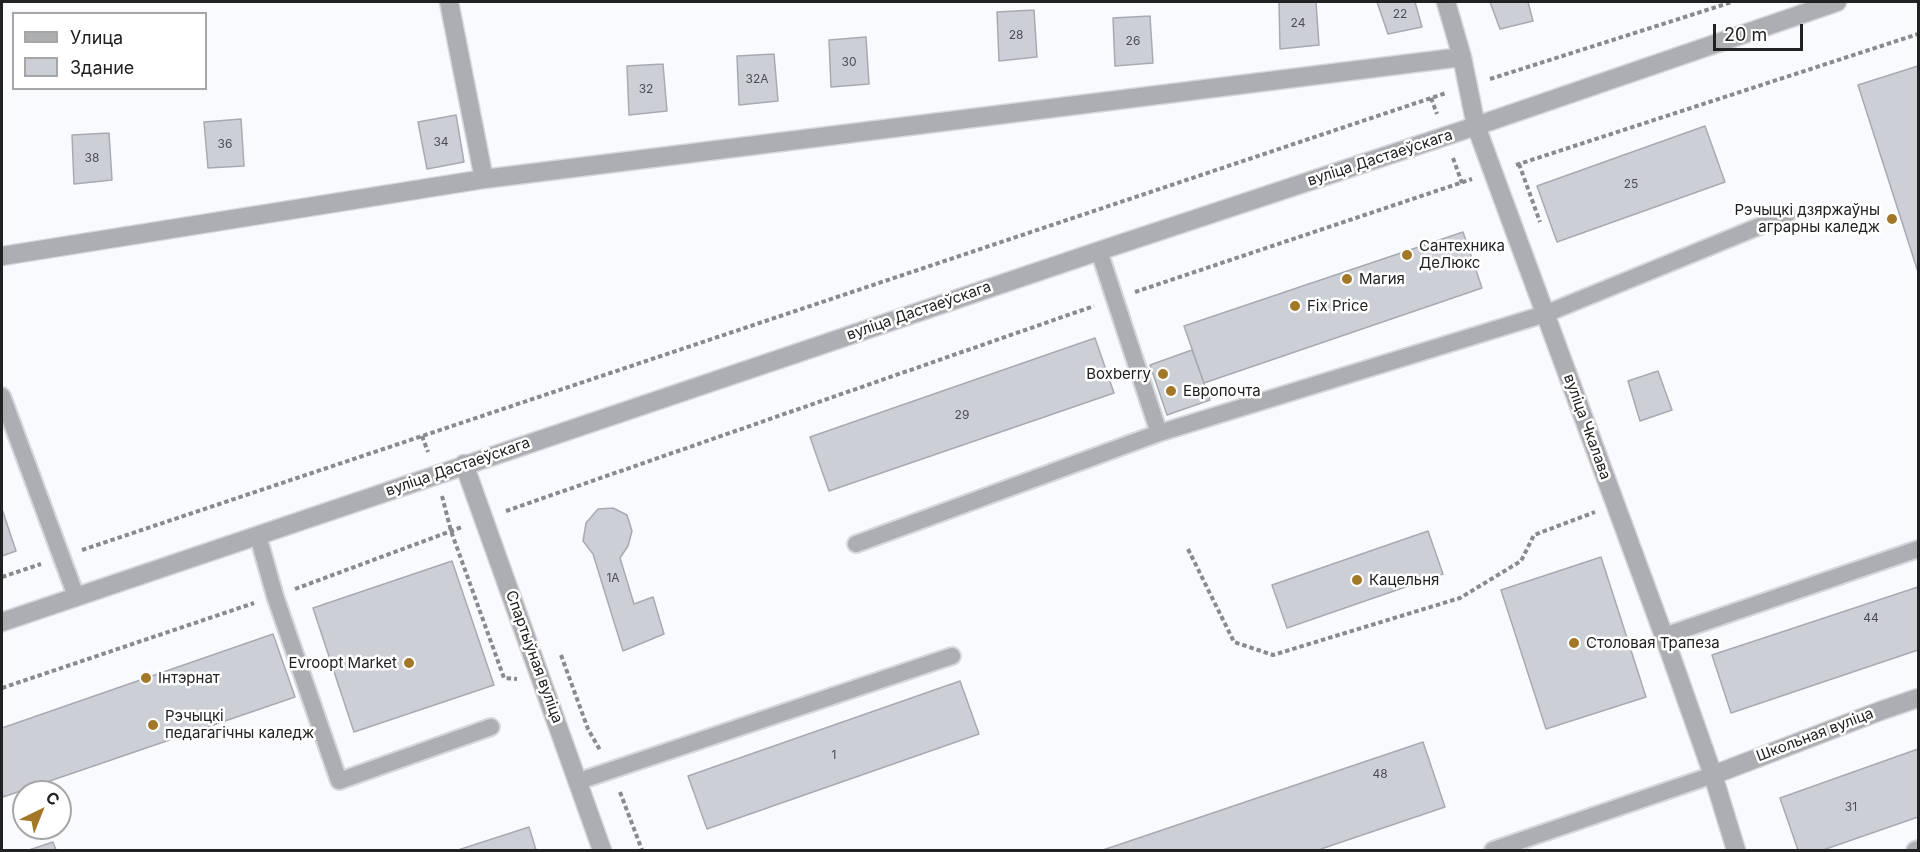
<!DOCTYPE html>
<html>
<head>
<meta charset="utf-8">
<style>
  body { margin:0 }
  #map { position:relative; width:1920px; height:852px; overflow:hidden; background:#f8fafe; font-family:Inter,sans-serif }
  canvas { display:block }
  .frame { position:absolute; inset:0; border:3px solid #202123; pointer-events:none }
  .legend { position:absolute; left:12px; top:12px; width:195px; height:78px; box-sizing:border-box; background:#fff; border:2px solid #a6a6a7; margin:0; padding:8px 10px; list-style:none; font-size:18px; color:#202123 }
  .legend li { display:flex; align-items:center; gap:12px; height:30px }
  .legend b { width:30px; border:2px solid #a6a6a7 }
  .north { position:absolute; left:12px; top:780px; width:60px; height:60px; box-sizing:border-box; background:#fff; border:2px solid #a6a6a7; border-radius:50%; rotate:43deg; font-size:16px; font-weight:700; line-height:24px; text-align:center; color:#202123 }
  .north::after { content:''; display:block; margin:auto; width:21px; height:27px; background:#a37728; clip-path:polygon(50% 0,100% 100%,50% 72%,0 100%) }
  .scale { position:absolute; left:1713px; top:24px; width:90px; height:27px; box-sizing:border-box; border:3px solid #202123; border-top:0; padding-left:8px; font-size:18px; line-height:21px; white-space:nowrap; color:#202123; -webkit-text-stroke:4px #fff; paint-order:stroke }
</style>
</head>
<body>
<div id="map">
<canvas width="1920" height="852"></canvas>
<div class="frame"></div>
<ul class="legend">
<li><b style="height:8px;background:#acaeb1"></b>Улица</li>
<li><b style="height:16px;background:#ccd0d6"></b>Здание</li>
</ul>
<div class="north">С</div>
<div class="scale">20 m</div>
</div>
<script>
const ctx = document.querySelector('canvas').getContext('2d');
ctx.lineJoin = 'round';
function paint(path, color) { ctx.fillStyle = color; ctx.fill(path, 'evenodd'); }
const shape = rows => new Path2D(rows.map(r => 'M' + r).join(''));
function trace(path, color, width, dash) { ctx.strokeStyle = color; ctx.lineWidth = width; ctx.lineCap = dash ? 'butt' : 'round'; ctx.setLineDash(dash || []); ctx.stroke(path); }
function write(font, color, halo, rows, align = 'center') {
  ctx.font = font + ' Inter,sans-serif'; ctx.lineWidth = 5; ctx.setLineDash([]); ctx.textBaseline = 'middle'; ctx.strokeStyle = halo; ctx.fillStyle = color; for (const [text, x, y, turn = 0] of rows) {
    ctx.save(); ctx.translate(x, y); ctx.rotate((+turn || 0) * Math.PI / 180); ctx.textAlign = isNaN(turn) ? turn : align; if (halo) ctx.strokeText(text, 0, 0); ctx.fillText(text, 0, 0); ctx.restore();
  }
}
const building = shape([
  [1279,2,1316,2,1319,45,1280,49,1279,2],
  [1377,2,1415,2,1422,27,1388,34,1377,2],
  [1490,2,1528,2,1533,21,1500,29,1490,2],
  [1034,10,1037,57,999,61,997,12,1034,10],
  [1150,16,1153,63,1115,66,1113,18,1150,16],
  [866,37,869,84,831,87,829,40,866,37],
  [774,54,778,101,739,105,737,56,774,54],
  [663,64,667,111,629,115,627,66,663,64],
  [1918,66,1918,272,1858,85,1918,66],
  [456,115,464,162,427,169,418,122,456,115],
  [241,119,244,166,208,168,204,122,241,119],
  [1705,126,1725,182,1557,242,1537,186,1705,126],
  [109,133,112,180,74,184,72,135,109,133],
  [1463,232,1482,288,1204,383,1184,326,1463,232],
  [1095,338,1114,393,829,491,810,437,1095,338],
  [1192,350,1210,400,1167,415,1150,365,1192,350],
  [1658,371,1672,410,1640,421,1628,381,1658,371],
  [613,508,627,515,632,531,628,546,620,558,634,604,653,597,664,634,623,651,593,554,583,541,586,523,598,509,613,508],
  [2,509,16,551,2,556,2,509],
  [1428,531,1443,574,1287,628,1272,585,1428,531],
  [1601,557,1646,697,1546,729,1501,590,1601,557],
  [452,561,494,685,354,732,313,608,452,561],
  [1918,587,1918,650,1731,713,1712,655,1918,587],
  [273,634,295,697,3,797,2,792,2,728,273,634],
  [960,681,979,734,707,829,688,776,960,681],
  [1423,742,1445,807,1318,850,1103,850,1423,742],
  [1918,749,1918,817,1823,850,1798,850,1780,798,1918,749],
  [529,827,536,850,458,850,529,827],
  [53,842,56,850,29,850,53,842]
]);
const path = shape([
  [1490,79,1732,2],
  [1431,98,1437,114],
  [1453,158,1462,183],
  [1519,164,1540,222],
  [1516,165,1918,34],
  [1135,292,1472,179],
  [422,436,428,452],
  [442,496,451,531,504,678,517,679],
  [506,511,1094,306],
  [1188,549,1234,642,1273,655,1460,598,1521,561,1534,535,1595,512],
  [82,550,1446,93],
  [2,577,41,564],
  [295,589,462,527],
  [561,655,588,729,600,750],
  [2,688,254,603],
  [620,792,642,850]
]);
const service = shape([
  [2,396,76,596],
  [1159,433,1545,314,1787,215],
  [258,536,275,596,339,781,491,727],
  [856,544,1159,433,1099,251],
  [1664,636,1918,549],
  [579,781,952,656],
  [1493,850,1713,775],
  [1915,850,1918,849]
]);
const minor = shape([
  [449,2,484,179],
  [1446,2,1462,57,1476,126,1664,636,1713,775,1736,850],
  [2,256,484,179,1462,57],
  [464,464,602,850],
  [1713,775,1880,711,1918,698]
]);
const tertiary = shape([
  [2,622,1099,251,1476,126,1837,2]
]);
const markers = [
  [1892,219,6,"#a37728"],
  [1407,255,6,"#a37728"],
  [1347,279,6,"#a37728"],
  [1295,306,6,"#a37728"],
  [1163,374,6,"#a37728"],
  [1171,391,6,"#a37728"],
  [1357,580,6,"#a37728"],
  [1574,643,6,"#a37728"],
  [409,663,6,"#a37728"],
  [146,678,6,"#a37728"],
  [153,725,6,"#a37728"]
];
const numberNames = [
  ["22",1400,14],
  ["24",1298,23],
  ["28",1016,35],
  ["26",1133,41],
  ["30",849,62],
  ["32А",757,79],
  ["32",646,89],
  ["34",441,142],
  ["36",225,144],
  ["38",92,158],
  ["25",1631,184],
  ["29",962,415],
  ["1А",613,578],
  ["44",1871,618],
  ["1",834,755],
  ["48",1380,774],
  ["31",1851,807]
];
const streetNames = [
  ["вуліца Дастаеўскага",1380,158,-18],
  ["вуліца Дастаеўскага",919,311,-19],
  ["вуліца Чкалава",1587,427,70],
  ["вуліца Дастаеўскага",458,467,-19],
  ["Спартыўная вуліца",534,657,70],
  ["Школьная вуліца",1815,735,-21]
];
const poiNames = [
  ["Рэчыцкі дзяржаўны",1880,210,"right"],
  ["аграрны каледж",1880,227,"right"],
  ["Сантехника",1419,246],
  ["ДеЛюкс",1419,263],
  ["Магия",1359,279],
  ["Fix Price",1307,306],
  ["Boxberry",1151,374,"right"],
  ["Европочта",1183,391],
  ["Кацельня",1369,580],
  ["Столовая Трапеза",1586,643],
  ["Evroopt Market",397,663,"right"],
  ["Інтэрнат",158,678],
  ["Рэчыцкі",165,716],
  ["педагагічны каледж",165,733]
];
paint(building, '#ccd0d6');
trace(building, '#a7abb1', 1.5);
trace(service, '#d5d7db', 20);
trace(minor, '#d5d7db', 21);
trace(tertiary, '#d5d7db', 21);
trace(path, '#898a8d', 4, [4.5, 3]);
trace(service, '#acaeb1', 16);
trace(minor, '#acaeb1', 18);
trace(tertiary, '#acaeb1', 18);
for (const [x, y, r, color] of markers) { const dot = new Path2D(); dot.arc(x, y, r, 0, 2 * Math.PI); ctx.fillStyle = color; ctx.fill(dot); trace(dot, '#fff', 2); }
write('12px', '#4b4d50', null, numberNames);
write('15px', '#202123', '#fff', streetNames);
write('15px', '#202123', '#fff', poiNames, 'left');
</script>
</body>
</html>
